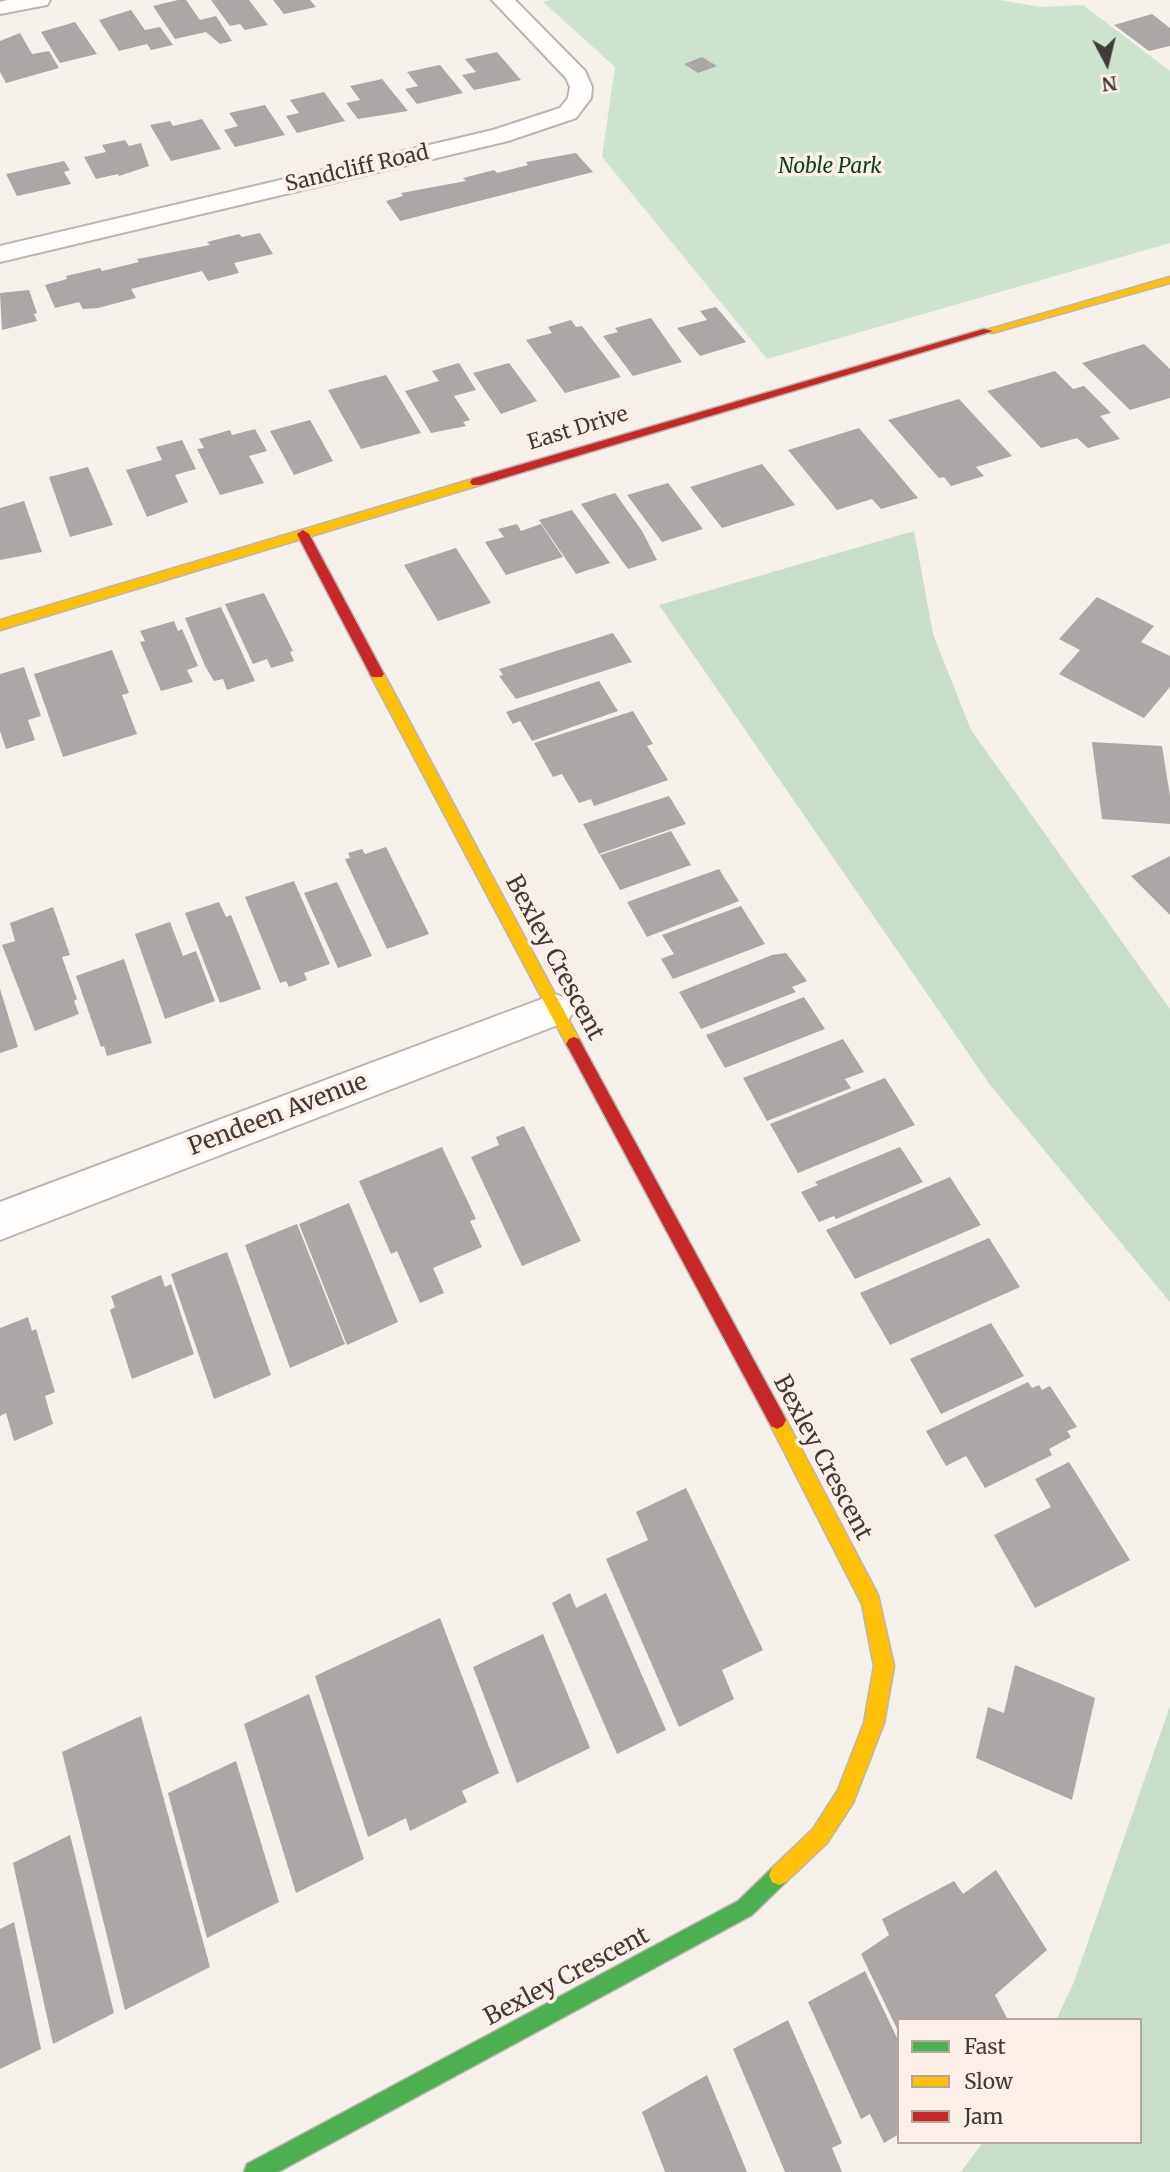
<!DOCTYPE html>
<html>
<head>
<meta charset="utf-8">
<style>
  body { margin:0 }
  #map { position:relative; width:1170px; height:2172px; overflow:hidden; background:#f6f0eb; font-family:Merriweather,serif }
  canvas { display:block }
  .legend { position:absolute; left:897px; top:2018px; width:245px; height:126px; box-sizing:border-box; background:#fbefe7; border:2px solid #b0a7a1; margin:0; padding:9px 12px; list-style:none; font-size:21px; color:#403b38 }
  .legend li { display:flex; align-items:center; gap:14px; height:35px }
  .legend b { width:35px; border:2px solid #b0a7a1 }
  .north { position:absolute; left:1072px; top:28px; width:70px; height:70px; -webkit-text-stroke:5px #fbefe7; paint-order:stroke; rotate:173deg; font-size:19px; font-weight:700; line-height:28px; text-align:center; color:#403b38 }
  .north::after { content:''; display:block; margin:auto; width:24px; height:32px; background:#403b38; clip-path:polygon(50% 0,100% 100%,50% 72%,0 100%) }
</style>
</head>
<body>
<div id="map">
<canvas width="1170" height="2172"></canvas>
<ul class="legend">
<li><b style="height:9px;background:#4caf50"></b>Fast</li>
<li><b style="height:9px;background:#ffc107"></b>Slow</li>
<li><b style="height:9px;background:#c62828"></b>Jam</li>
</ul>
<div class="north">N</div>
</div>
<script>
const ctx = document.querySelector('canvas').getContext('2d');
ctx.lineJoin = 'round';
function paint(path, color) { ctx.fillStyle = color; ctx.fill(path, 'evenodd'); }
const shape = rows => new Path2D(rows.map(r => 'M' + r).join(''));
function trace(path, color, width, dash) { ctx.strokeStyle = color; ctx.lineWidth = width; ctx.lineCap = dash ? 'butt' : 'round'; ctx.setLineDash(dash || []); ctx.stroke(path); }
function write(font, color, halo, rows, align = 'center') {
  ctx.font = font + ' Merriweather,serif'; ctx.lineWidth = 7; ctx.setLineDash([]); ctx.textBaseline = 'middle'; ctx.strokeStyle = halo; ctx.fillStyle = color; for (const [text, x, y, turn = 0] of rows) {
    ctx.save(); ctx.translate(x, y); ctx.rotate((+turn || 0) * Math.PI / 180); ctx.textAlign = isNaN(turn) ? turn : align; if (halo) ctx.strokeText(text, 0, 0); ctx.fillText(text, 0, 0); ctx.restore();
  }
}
const green = shape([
  [550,0,999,0,1040,7,1083,5,1170,71,1170,243,767,359,602,157,615,67,543,2]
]);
const forest = shape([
  [914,531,933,634,971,730,1170,1009,1170,1302,990,1085,659,605],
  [1170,1706,1170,2172,961,2172,983,2142,1140,2142,1140,2020,1056,2020,1074,1982]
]);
const building = shape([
  [178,0,186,0,200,20,216,16,232,41,220,44,206,32,175,39,153,6],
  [211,0,249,0,268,25,245,30,240,24,230,26],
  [273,0,310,0,316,7,284,14],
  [131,10,145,30,160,27,173,45,151,50,147,44,119,51,99,20],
  [1152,14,1170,28,1170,46,1149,51,1114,25],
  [75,22,97,54,60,63,41,32],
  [20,33,32,54,49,51,59,68,6,83,0,72,0,41],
  [497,52,521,80,474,90,462,75,476,72,465,59],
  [702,57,717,66,698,73,684,64],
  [440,65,463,93,417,104,405,89,418,86,407,72],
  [382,79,408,111,358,119,346,103,360,100,350,86],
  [324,92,345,121,297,133,286,116,299,113,290,100],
  [265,105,285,135,235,147,224,130,238,126,229,113],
  [202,119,221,149,171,161,150,125,170,121,173,126],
  [125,140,129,146,141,143,149,166,119,176,118,174,96,179,84,157,106,152,102,145],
  [576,153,593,172,400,221,386,201,403,196,401,193,466,181,463,178,494,170,497,173,528,165,526,162],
  [64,161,70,170,64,172,71,184,17,196,6,174],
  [260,233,273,254,234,263,239,273,208,281,202,271,131,289,136,298,98,308,83,309,79,302,55,308,45,285,67,279,66,276,100,268,102,271,139,262,137,259,210,245,207,242,239,234,242,237],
  [29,290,37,313,34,314,37,321,2,330,0,293],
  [716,307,746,342,700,356,677,328,707,320,700,311],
  [651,318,682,362,633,376,603,336,618,332,615,328],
  [571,320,576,327,582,326,621,377,565,393,526,340,552,333,548,327],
  [1144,344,1170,369,1170,398,1130,410,1082,363],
  [459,363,476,390,454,396,470,420,463,422,466,426,431,433,405,391,439,381,432,371],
  [509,363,537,401,501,414,473,373],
  [1055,371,1073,389,1084,386,1111,413,1100,416,1120,439,1088,448,1077,438,1041,448,987,391],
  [386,375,421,433,361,449,328,390],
  [959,399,1012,456,976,467,984,476,951,486,944,477,939,478,888,420],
  [310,420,333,461,294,475,270,431],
  [859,428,918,498,881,509,872,499,837,510,788,450],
  [255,429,267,451,249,456,264,483,220,495,197,449,204,448,199,439,230,430,232,435],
  [182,440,196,469,175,475,188,502,147,517,126,470,162,460,156,447],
  [762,464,795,505,722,528,690,487],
  [88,467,113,525,70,537,49,477],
  [668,483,703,529,662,542,627,495],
  [615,493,642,531,657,560,628,569,581,504],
  [24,501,42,552,0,560,0,508],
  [572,510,610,563,576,574,539,520],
  [517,524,521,531,541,524,563,557,506,575,485,542,504,537,498,529],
  [456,548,491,603,438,621,404,565],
  [264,593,293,651,290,652,294,661,271,668,267,659,253,664,225,604],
  [1097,597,1154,626,1141,642,1170,656,1170,687,1144,718,1059,674,1080,650,1059,639],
  [221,607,255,681,227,690,223,679,214,681,205,666,185,618],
  [174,621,178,631,182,629,198,666,187,670,193,682,161,691,140,642,145,641,140,631],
  [613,633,632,662,516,699,499,676,503,675,499,669],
  [112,650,129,693,122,695,137,734,63,757,34,674],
  [24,667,41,716,28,720,35,740,6,749,0,731,0,674],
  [599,681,618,711,532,741,520,721,513,724,506,712],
  [633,711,653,744,647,746,668,780,594,806,591,799,579,803,562,774,553,777,534,743],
  [1092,742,1162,746,1170,796,1170,824,1102,819],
  [669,796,686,824,599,854,583,824],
  [671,831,691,865,620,890,600,855],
  [386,847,429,934,387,949,345,859,350,858,348,853,362,849,365,854],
  [1170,856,1170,915,1131,876],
  [719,869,739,901,647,937,627,902],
  [294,881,330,964,304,973,307,980,289,987,286,981,280,983,245,897],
  [337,882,372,956,338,968,304,893],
  [219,902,226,917,231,915,261,989,220,1003,185,913],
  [741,906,765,944,673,979,661,959,674,954,662,935],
  [53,907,70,955,62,957,77,999,74,1001,79,1014,35,1031,2,945,15,941,10,923],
  [170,922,183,956,196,951,215,1001,165,1019,135,934],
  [786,953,807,981,792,987,796,992,701,1029,679,992,772,955],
  [124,959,152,1043,107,1056,104,1046,101,1047,76,976],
  [0,989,18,1047,0,1053],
  [804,997,825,1029,725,1068,706,1035],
  [843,1039,864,1072,845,1079,851,1088,767,1121,743,1078],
  [885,1078,915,1125,798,1173,770,1124],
  [524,1126,581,1241,522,1266,471,1157,499,1145,496,1137],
  [442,1147,476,1219,470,1221,482,1247,433,1268,444,1293,420,1303,397,1251,391,1254,359,1181],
  [900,1147,923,1182,836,1219,834,1216,819,1222,801,1192,818,1185,815,1182],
  [950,1177,981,1225,855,1279,826,1230],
  [349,1203,398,1322,347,1345,299,1224],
  [297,1224,345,1344,290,1368,245,1245],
  [989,1238,1020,1287,890,1345,860,1293],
  [227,1252,271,1375,214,1399,171,1274],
  [161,1275,165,1287,171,1284,194,1354,132,1379,110,1310,115,1307,111,1296],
  [28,1317,32,1331,36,1329,55,1392,45,1396,53,1424,14,1441,6,1413,0,1416,0,1328],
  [991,1323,1024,1376,941,1414,910,1359],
  [1028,1382,1032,1388,1039,1385,1042,1390,1050,1386,1077,1427,1067,1431,1071,1437,1049,1449,1052,1455,985,1488,966,1456,946,1466,926,1431],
  [1069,1462,1130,1560,1035,1608,994,1535,1051,1507,1035,1479],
  [686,1488,763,1650,722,1670,734,1699,679,1727,606,1559,648,1540,636,1512],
  [570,1593,576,1608,606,1593,666,1730,617,1754,552,1603],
  [440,1618,499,1773,462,1791,467,1802,410,1831,406,1818,368,1837,315,1676],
  [543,1634,590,1748,517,1783,473,1667],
  [1015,1665,1095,1698,1072,1800,976,1758,988,1707,1004,1713],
  [309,1694,364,1859,296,1893,244,1724],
  [141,1716,210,1967,125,2010,62,1752],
  [236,1761,279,1902,207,1938,168,1793],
  [70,1835,114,2013,53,2044,13,1863],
  [996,1870,1047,1950,995,1995,1008,2020,899,2020,899,2033,861,1954,889,1935,882,1919,954,1881,963,1894],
  [14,1922,41,2049,0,2069,0,1929],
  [865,1971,899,2042,899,2134,884,2143,870,2114,861,2119,808,2002],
  [788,2020,842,2143,832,2148,842,2172,785,2172,733,2049],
  [707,2075,747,2172,665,2172,642,2112]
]);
const street = shape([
  [7,0,50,0,47,5,0,14,0,2,7,0],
  [492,0,515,0,585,71,592,87,591,98,576,118,508,141,0,262,0,246,493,130,560,108,568,98,570,87,566,78,492,0],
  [555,994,568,999,574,1010,568,1021,0,1240,0,1202,555,994]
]);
const fast = shape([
  [779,1865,786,1868,789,1875,786,1882,752,1915,278,2172,244,2172,247,2164,738,1901,772,1868,779,1865]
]);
const slow = shape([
  [1170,277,1170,283,992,333,983,331,1170,277],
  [476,478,480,479,480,485,0,630,0,620,476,478],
  [377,669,384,674,579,1039,582,1044,579,1049,569,1049,370,674,377,669],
  [777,1411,783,1414,878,1595,894,1666,884,1723,853,1803,827,1843,786,1882,779,1885,772,1882,769,1875,772,1868,813,1829,838,1790,864,1723,874,1666,862,1604,768,1420,771,1414,777,1411]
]);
const jam = shape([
  [984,329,993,331,480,485,472,485,470,482,472,479,984,329],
  [303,530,309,534,384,674,382,677,372,677,370,674,297,534,303,530],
  [574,1037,579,1039,783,1414,786,1420,783,1426,777,1429,771,1426,569,1049,566,1044,569,1039,574,1037]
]);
const farParknames = [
  ["Noble Park",830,167]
];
const farStreetnames = [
  ["Sandcliff Road",357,169,-13],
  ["East Drive",578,429,-17]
];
const streetNames = [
  ["Bexley Crescent",554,958,62],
  ["Pendeen Avenue",278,1115,-21],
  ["Bexley Crescent",822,1458,62],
  ["Bexley Crescent",567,1977,-28]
];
paint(green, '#cee3ce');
paint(forest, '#c8dec9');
paint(building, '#aba7a7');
trace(street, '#bab5b1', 4);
trace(fast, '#bab5b1', 3);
trace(slow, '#bab5b1', 3);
trace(jam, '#bab5b1', 3);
paint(street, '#fefdfc');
paint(fast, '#4caf50');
paint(slow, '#ffc107');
paint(jam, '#c62828');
write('italic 21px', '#0c4121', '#fbefe7', farParknames);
write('21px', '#403b38', '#fbefe7', farStreetnames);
write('24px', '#403b38', '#fbefe7', streetNames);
</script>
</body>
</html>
